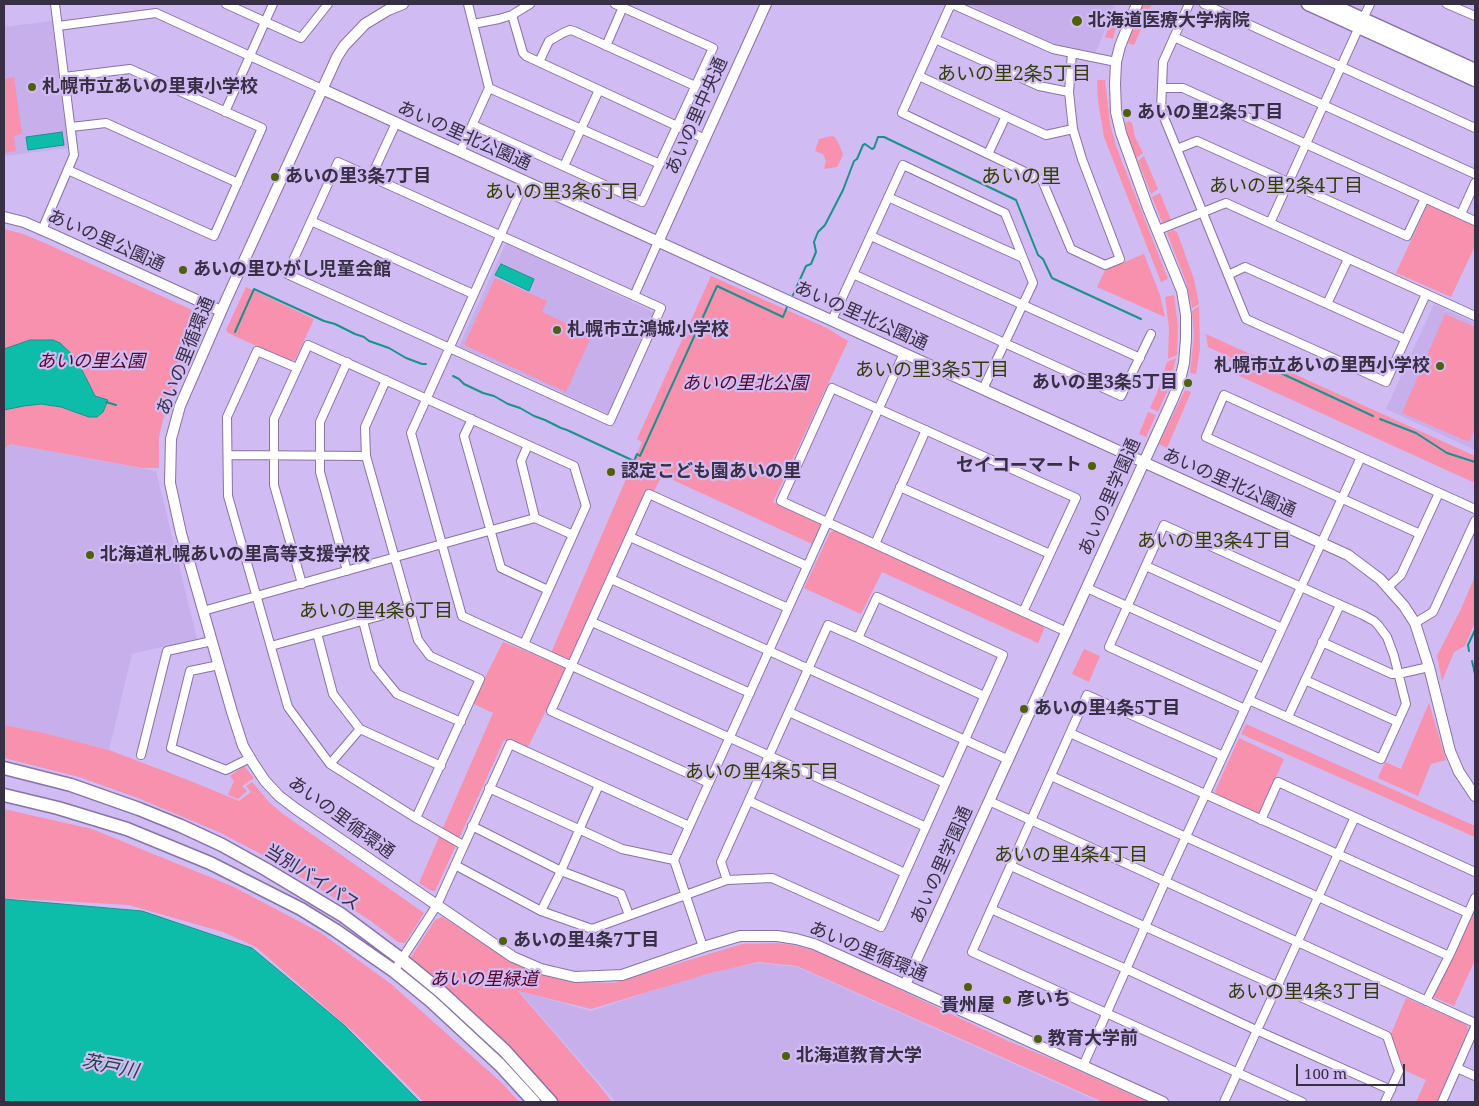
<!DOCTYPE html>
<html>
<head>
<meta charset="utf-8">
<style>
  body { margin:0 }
  #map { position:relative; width:1479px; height:1106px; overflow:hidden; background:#d0bbf2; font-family:"Noto Serif",serif }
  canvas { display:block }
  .frame { position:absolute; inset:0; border:5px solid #372f44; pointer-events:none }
  .scale { position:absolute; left:1296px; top:1064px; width:109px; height:22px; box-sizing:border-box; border:2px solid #372f44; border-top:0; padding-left:6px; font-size:15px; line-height:18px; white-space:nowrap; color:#372f44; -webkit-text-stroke:4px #d0bbf2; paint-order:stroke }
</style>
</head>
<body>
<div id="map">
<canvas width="1479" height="1106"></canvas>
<div class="frame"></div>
<div class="scale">100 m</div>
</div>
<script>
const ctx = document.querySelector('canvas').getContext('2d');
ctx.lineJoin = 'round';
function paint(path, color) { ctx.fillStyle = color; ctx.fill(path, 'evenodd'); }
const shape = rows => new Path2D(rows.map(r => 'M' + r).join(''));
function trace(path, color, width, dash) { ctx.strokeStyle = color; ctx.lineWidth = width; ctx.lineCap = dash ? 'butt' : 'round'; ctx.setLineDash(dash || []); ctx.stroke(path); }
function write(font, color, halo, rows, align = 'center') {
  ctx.font = font + ' "Noto Serif","Noto Sans JP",serif'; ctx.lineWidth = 4.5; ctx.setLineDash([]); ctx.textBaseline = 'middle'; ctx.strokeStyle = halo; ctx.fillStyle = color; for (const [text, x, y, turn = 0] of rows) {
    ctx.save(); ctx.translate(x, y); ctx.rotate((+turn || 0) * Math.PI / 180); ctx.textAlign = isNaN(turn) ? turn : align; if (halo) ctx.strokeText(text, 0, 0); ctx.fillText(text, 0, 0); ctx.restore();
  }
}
const built = shape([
  [968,4,1115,4,1096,52,1056,45],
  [52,21,68,148,4,156,4,27],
  [506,243,655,313,609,414,459,346],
  [1434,304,1475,323,1475,450,1386,409],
  [10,444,156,471,197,639,132,654,109,750,40,732,4,725,4,449],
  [760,963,797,967,1099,1102,616,1102,519,991,591,1011,670,985,727,969]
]);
const green = shape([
  [1143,4,1152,4,1134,45,1128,43,1131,32],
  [1113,14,1119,16,1113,39,1105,37],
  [14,77,22,134,14,136,16,151,4,153,4,79],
  [1097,80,1105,80,1110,124,1116,146,1168,279,1161,282,1104,137,1098,101],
  [1129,121,1132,123,1135,137,1143,153,1136,158,1129,142,1125,123],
  [831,136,835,137,839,144,843,155,837,167,824,169,826,161,823,154,815,151,819,139],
  [1144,156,1158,189,1151,194,1138,161],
  [1160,193,1171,220,1165,222,1162,222,1152,197],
  [1430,204,1475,225,1475,246,1451,297,1396,273,1427,206],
  [4,229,23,234,47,244,201,314,205,324,169,404,163,420,159,437,159,468,142,468,10,444,4,449],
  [1173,230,1177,232,1194,279,1199,304,1192,308,1186,282,1167,233],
  [1144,254,1160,295,1165,317,1097,287,1105,270],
  [711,276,827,328,848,341,773,502,830,529,821,548,662,475,527,749,504,740,435,891,432,891,419,883,493,713,472,703,503,642,548,660,642,442,637,439],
  [495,278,547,301,542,312,592,335,566,392,464,345],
  [246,287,314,319,295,360,289,361,228,333,226,330],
  [1174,295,1178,326,1177,355,1168,359,1169,328,1165,297],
  [1199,306,1200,349,1196,374,1190,373,1194,336,1192,311],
  [1445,314,1475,327,1475,428,1469,442,1402,413],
  [1206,334,1475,456,1475,483,1235,374,1239,365,1229,361,1230,357,1208,347],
  [1176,358,1169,387,1158,412,1150,408,1157,393,1167,362],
  [1185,390,1191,392,1167,448,1159,444],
  [1148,412,1156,415,1146,437,1139,434],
  [835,530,1043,626,1044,629,1038,643,882,572,861,614,804,588,830,533],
  [1475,576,1475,622,1465,646,1454,652,1442,681,1437,656,1461,609],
  [1084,649,1100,656,1089,682,1072,674],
  [1429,703,1446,760,1431,764,1418,796,1378,778,1385,762,1401,769],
  [1246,724,1475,826,1475,837,1241,734],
  [4,725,40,732,109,750,193,782,239,801,251,792,246,786,252,782,270,803,283,814,424,913,405,943,398,942,371,921,323,891,274,861,221,833,138,798,79,777,4,758],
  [1239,738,1284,759,1261,812,1258,813,1216,794,1215,791],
  [244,766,254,778,242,786,247,791,238,799,228,795,234,781,230,776],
  [4,809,92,829,234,887,321,933,391,984,502,1083,519,1102,424,1102,358,1036,256,947,223,932,129,905,4,898],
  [1475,902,1475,960,1454,1006,1433,997],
  [442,917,531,972,570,982,614,983,742,944,777,943,793,945,820,952,1008,1041,1059,1062,1148,1102,1103,1102,797,966,759,962,711,973,591,1009,518,991,598,1084,612,1102,557,1102,474,1014,411,960,411,957,435,920],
  [1406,998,1466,1024,1468,1030,1437,1102,1416,1102,1426,1080,1404,1070,1391,1034]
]);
const water = shape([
  [62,132,64,145,28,150,26,137,62,132],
  [501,264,534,279,529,291,495,275,501,264],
  [30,340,53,340,60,343,76,358,95,396,108,400,103,412,97,417,89,417,61,407,41,404,24,406,4,410,4,349,30,340],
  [4,899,142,911,252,948,344,1025,420,1102,4,1102,4,899]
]);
const stream = shape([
  [793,295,806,266,811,264,816,252,814,242,818,232,825,225,843,190,854,161,857,159,863,145,865,144,872,149,874,148,878,137,884,137,1016,200,1038,255,1043,259,1052,278,1141,319],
  [235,332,254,289,324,321,335,324,355,334,364,337,369,341,389,348,406,358,422,364,426,364],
  [1242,355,1373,416],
  [453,376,459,379,464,384,483,393,494,396,508,404,520,408,534,416,545,420,561,428,567,430,634,461,637,454,640,456,717,286,783,317,787,307],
  [106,402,116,405],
  [1380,419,1416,433,1447,453,1475,462],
  [1469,651,1468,645,1475,630],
  [1472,661,1475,674]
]);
const minor = shape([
  [226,4,301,38,328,4],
  [468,4,489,88,660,164],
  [951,4,902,113,1042,180,1071,249,1105,265,1120,259,1082,159,1073,129,1069,92,1072,53],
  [952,4,1053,49,1116,62],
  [1189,4,1163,62,1161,110,1246,319,1386,382,1426,294],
  [1204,4,1475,128],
  [1447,4,1475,16],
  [512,15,523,53,526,56,705,139],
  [1363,19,1370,4],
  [473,24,499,19,512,15,530,4],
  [58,26,156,13,322,89],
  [1359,27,1270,223,1475,316],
  [1174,37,1475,174],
  [935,39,1039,86,1069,92],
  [606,46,623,7],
  [539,62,549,41,563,33,570,30,574,31,695,86],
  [919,76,1046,135,1073,129],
  [64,77,130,69,262,128,214,236,68,170],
  [1162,88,1183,88,1475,221],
  [225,112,273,4],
  [473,125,642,202,713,48,615,4],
  [71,127,106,123,238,183],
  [1177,149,1197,141,1407,236,1425,198],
  [460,152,489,88],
  [988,154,1006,116],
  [338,162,661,308,610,421,287,274,338,162],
  [564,166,599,90],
  [371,177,396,123],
  [525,181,411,433,462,616,926,827],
  [888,197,1023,258],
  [1461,214,1475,183],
  [311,221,473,294],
  [42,230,74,155,55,4],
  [1158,230,1226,203,1270,223],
  [871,236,1140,358],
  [853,274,1121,396,1151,334],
  [1228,275,1245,267,1405,339],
  [634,296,658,242],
  [1327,304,1348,259],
  [832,320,903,165,1005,213,1033,283,983,389],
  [347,362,320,422,320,472,347,571],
  [297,368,257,351,227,417,228,496,288,707,330,764,416,818,463,845],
  [386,380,365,427,366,456,418,640,430,656,480,679,416,818],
  [472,419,464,436,501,568,548,590],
  [528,445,521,461,535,518],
  [228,455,366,456],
  [900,487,1050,554],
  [1439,493,1420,534,1206,437,1224,395,1475,509],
  [630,537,788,608],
  [875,544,926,430],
  [1146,566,1282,628],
  [611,579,1009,760],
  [302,584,274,485,274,419,308,345,574,466,586,506,524,644],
  [1388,587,1401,575,1420,534],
  [1087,588,1263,668],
  [203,611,535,518,573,535],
  [1023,612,1076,498,832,388,781,501,1067,632],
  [363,621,375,667,397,694,461,722],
  [592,622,750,693],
  [1415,623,1433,612,1475,521],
  [317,633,333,694,360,729,441,766],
  [858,638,984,696],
  [1322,642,1392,674,1398,674,1429,667],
  [271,646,409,608],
  [219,665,190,671,171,748,226,770,250,758],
  [1305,680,1398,722],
  [1245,709,1109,647,1164,525,1363,615,1374,621,1378,625,1387,637,1394,656,1406,704,1381,759,1249,700],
  [789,712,945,783],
  [1288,717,1340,605],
  [1070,733,1468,913],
  [141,755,167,651,212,641],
  [1223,756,1087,695,972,952,1302,1102],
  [330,764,360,729],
  [1051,776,1449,956],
  [709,783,551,711,649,494,807,566],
  [489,788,622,849,674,860],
  [749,801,905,873],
  [989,801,1475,1023],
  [1261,820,1278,782,1475,872],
  [472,826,561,871,621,894,629,915],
  [455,865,541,911,592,929,727,880,772,878,881,927,1003,655,877,597,858,638,828,625,721,862,727,880],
  [1011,866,1387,1036,1399,1071,1385,1102],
  [991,909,1126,969,1256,1030,1391,1090],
  [541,911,561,871,599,785],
  [703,947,674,860,904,353],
  [394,971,437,905,510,744,689,826],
  [1426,1001,1449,956,1475,898],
  [1475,1027,1457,1068,1475,1076],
  [1083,1066,1165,882,1361,457],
  [1224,1102,1355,817],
  [1442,1102,1457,1068]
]);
const tertiary = shape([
  [403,4,388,10,365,24,344,46,337,57,227,298,180,406,171,439,170,483,181,533,232,712,243,746,253,763,265,781,279,796,296,809,513,957,541,969,575,977,622,975,703,947,740,936,777,936,796,939,814,944,905,985,1163,1102],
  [322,89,1348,555,1380,579,1404,606,1415,623,1429,667,1450,751,1459,772,1475,796],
  [4,217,24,222,54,235,221,311],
  [658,242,766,4],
  [905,985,1171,403,1179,384,1184,363,1186,339,1186,315,1182,291,1148,208,1121,133,1116,112,1115,84,1116,62,1120,46,1137,4]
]);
const primary = shape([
  [1308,4,1475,80],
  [1330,4,1475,70]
]);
const trunk = shape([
  [4,768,71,785,139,809,181,826,222,845,267,870,342,915,401,959,440,991,505,1051,551,1102],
  [4,795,58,808,127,829,210,863,301,909,335,930,394,971,431,1001,500,1065,534,1102]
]);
const markers = [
  [1077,21,6,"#4e6108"],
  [32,87,5,"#4e6108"],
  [1127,113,5,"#4e6108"],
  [275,177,5,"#4e6108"],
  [183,270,5,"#4e6108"],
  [557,330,5,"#4e6108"],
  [1440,366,5,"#4e6108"],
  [1188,383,5,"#4e6108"],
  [1092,466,5,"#4e6108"],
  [611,472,5,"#4e6108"],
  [90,555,5,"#4e6108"],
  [1024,709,5,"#4e6108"],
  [503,941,5,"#4e6108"],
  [968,987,5,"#4e6108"],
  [1007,1000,5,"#4e6108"],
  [1038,1039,5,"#4e6108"],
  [786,1056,5,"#4e6108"]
];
const poiNames = [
  ["北海道医療大学病院",1088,21],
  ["札幌市立あいの里東小学校",42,87],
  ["あいの里2条5丁目",1137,113],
  ["あいの里3条7丁目",285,177],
  ["あいの里ひがし児童会館",193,270],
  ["札幌市立鴻城小学校",567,330],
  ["札幌市立あいの里西小学校",1430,366,"right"],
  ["あいの里3条5丁目",1178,383,"right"],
  ["セイコーマート",1082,466,"right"],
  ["認定こども園あいの里",621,472],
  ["北海道札幌あいの里高等支援学校",100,555],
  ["あいの里4条5丁目",1034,709],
  ["あいの里4条7丁目",513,941],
  ["彦いち",1017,1000],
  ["貴州屋",968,1006,"center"],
  ["教育大学前",1048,1039],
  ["北海道教育大学",796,1056]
];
const streetNames = [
  ["あいの里中央通",697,116,-66],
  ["あいの里北公園通",464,136,24],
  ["あいの里公園通",106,241,24],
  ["あいの里北公園通",861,316,24],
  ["あいの里循環通",186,356,-68],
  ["あいの里北公園通",1229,483,24],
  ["あいの里学園通",1110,497,-66],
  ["あいの里循環通",341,818,36],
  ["あいの里学園通",942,865,-66],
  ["当別バイパス",312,878,32],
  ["あいの里循環通",868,952,23]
];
const parkNames = [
  ["あいの里公園",91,362],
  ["あいの里北公園",745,384],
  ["あいの里緑道",484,980]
];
const neighbourhoodNames = [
  ["あいの里2条5丁目",1014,75],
  ["あいの里2条4丁目",1286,187],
  ["あいの里3条6丁目",562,193],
  ["あいの里3条5丁目",932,371],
  ["あいの里3条4丁目",1214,542],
  ["あいの里4条6丁目",376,612],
  ["あいの里4条5丁目",762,773],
  ["あいの里4条4丁目",1071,856],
  ["あいの里4条3丁目",1304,993]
];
const waterNames = [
  ["茨戸川",110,1067,11]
];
const quarterNames = [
  ["あいの里",1021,177]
];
paint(built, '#c7afec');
paint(green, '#f791ae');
paint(water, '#0dbdaa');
trace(water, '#1a928b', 1);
trace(stream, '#1a928b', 2);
trace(minor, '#8773a5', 10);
trace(tertiary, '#8773a5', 12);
trace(primary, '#8773a5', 15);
trace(trunk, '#8773a5', 15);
trace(minor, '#fff', 8);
trace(tertiary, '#fff', 10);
trace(primary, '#fff', 12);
trace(trunk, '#fff', 12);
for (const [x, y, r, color] of markers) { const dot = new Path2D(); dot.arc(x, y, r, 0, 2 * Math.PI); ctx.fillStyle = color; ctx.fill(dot); trace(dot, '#d0bbf2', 2); }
write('bold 18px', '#372f44', '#d0bbf2', poiNames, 'left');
write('18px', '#372f44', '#d0bbf2', streetNames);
write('italic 18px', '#550427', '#d0bbf2', parkNames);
write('19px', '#323f04', '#d0bbf2', neighbourhoodNames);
write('italic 19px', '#22413c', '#d0bbf2', waterNames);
write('20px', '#323f04', '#d0bbf2', quarterNames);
</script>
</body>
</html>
